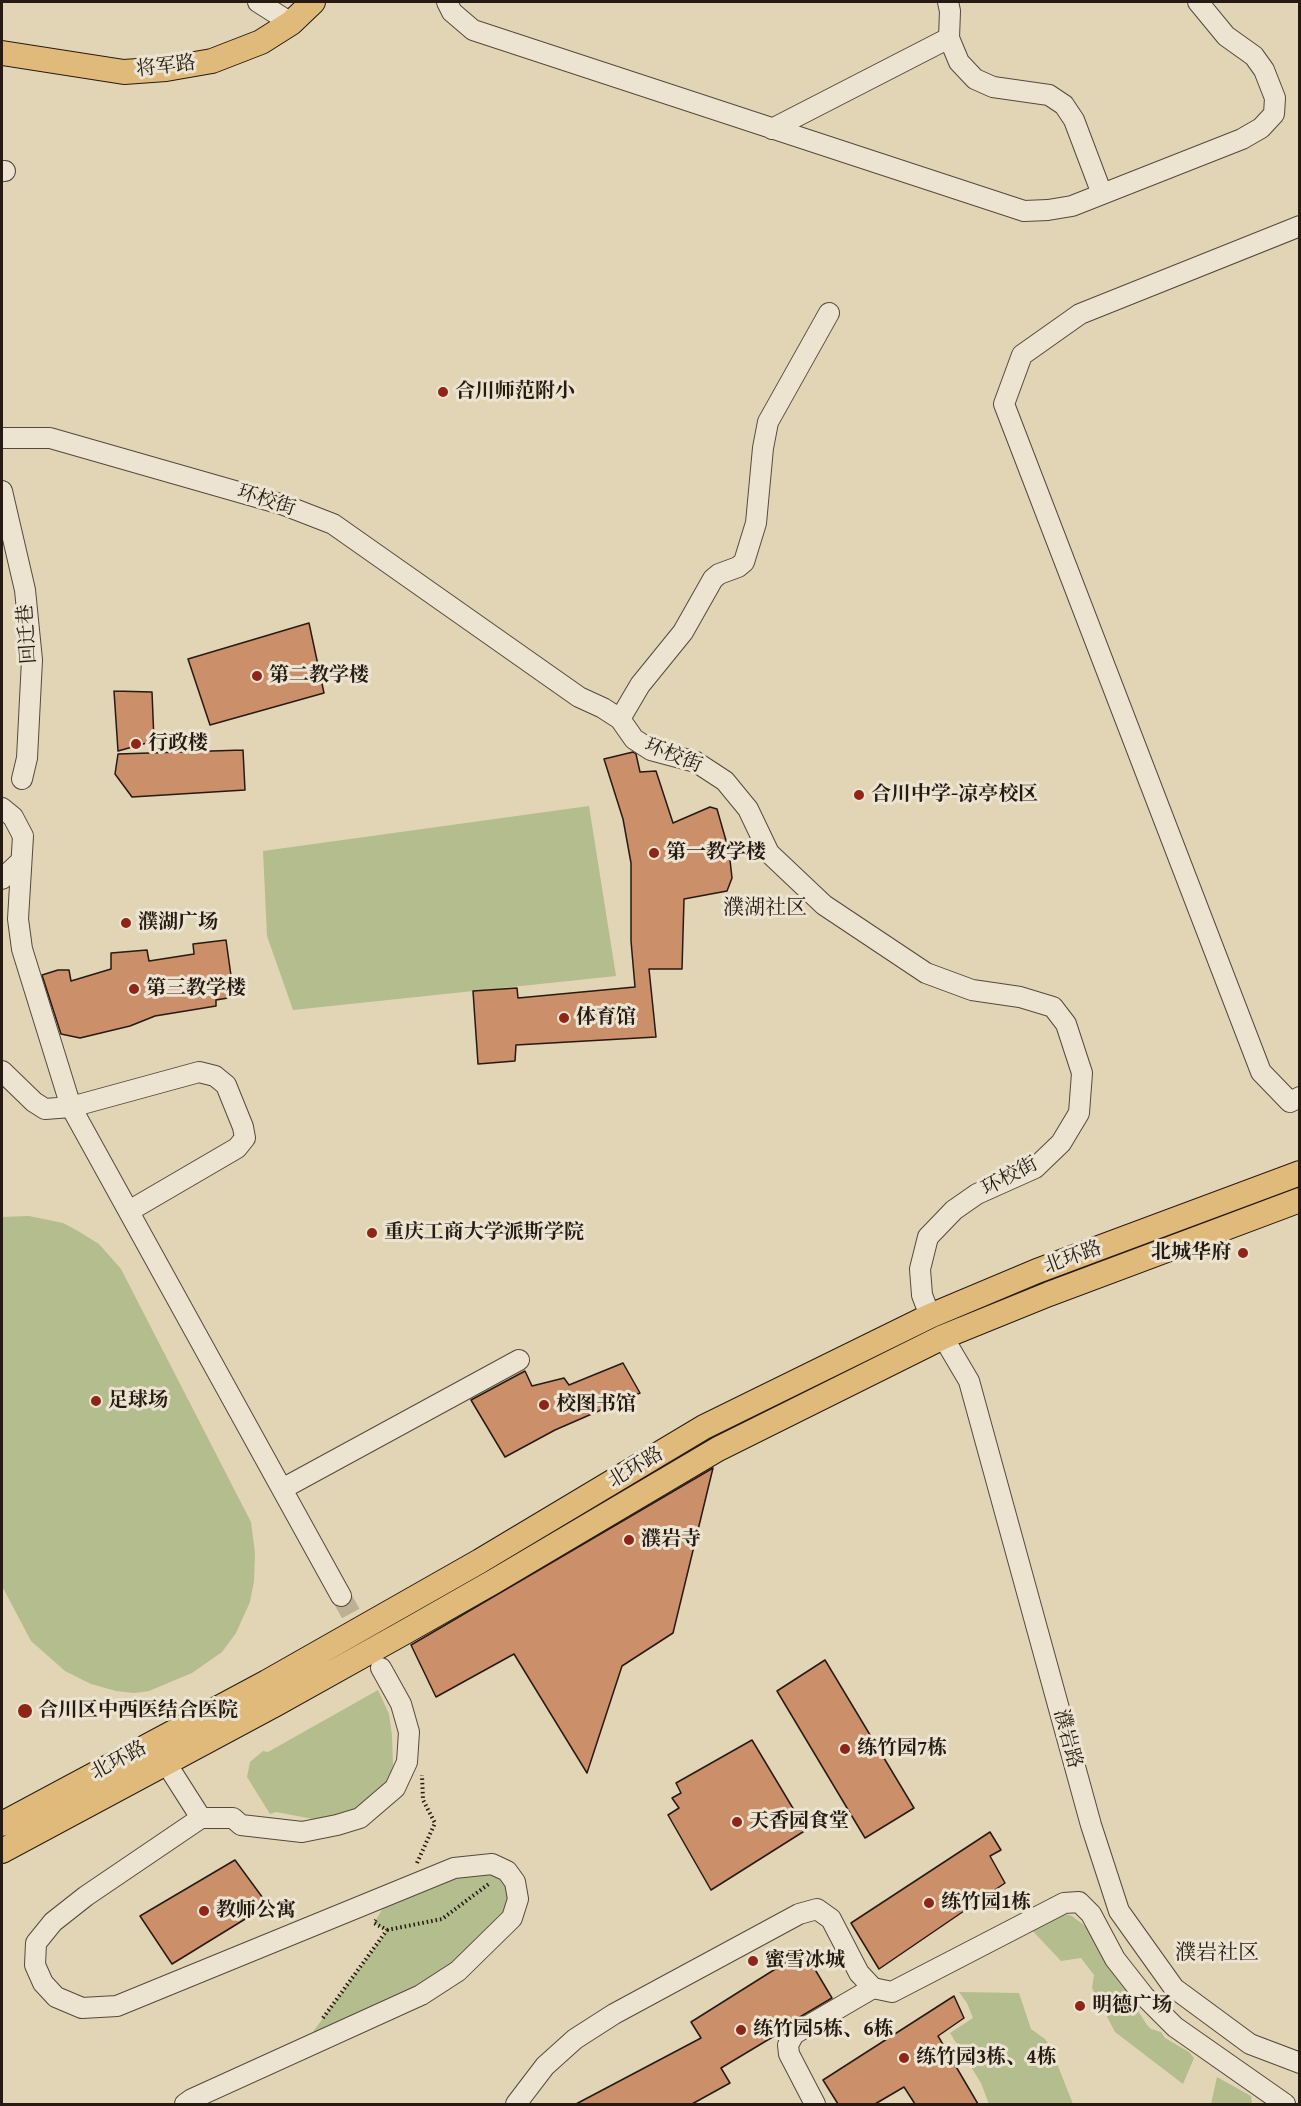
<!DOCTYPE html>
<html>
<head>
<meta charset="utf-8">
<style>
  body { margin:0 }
  #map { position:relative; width:1301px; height:2106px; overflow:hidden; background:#e1d5b6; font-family:"Gentium Book Plus",serif }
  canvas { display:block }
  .frame { position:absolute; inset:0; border:3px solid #261a13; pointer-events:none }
</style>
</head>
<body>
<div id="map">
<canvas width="1301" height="2106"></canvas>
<div class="frame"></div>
</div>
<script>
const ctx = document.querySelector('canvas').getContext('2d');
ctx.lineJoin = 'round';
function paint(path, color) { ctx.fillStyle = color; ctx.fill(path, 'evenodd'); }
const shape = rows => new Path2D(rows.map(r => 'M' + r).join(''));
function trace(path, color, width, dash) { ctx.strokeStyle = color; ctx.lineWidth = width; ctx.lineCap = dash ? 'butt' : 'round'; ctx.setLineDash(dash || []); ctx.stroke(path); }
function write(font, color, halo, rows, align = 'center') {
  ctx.font = font + ' "Gentium Book Plus","Noto Serif SC",serif'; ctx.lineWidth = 6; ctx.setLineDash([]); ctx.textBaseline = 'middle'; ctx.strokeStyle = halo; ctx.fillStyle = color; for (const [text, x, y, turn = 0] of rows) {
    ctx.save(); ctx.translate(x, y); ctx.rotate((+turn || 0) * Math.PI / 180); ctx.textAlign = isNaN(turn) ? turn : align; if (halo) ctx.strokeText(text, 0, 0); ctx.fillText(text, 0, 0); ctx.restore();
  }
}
const green = shape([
  [589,806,616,976,293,1010,267,936,263,851],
  [29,1216,63,1223,78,1231,99,1244,121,1269,251,1522,255,1553,254,1581,250,1602,236,1633,222,1652,192,1673,149,1691,134,1693,116,1691,91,1684,65,1671,31,1641,2,1586,2,1217],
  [378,1690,389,1714,392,1735,393,1765,391,1778,368,1804,347,1813,313,1819,276,1812,270,1814,247,1777,250,1762,263,1751,268,1752],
  [492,1864,518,1899,458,1971,307,2040,387,1931,374,1923,392,1893],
  [1056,1911,1072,1916,1094,1933,1128,1989,1133,2003,1147,2025,1151,2029,1161,2032,1165,2038,1189,2052,1194,2058,1183,2084,1115,2032,1092,1988,1094,1975,1081,1958,1061,1961,1027,1925],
  [959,1992,1019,1993,1031,2029,1045,2039,1050,2046,1073,2104,989,2104,981,2083,950,2033,973,2018,967,2003],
  [1217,2077,1251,2096,1252,2104,1211,2104]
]);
const building = shape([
  [309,623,324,693,210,725,188,659,309,623],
  [114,691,152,692,154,741,118,751,114,691],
  [243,750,245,790,132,797,115,774,118,754,243,750],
  [633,752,636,754,640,772,656,771,673,823,710,807,717,809,729,851,732,878,727,891,684,899,682,969,649,969,656,1037,516,1045,515,1061,478,1064,473,991,517,988,518,998,635,987,631,941,631,863,623,819,604,759,633,752],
  [226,940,234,997,216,1000,216,1006,155,1016,130,1026,80,1038,61,1034,42,975,58,970,69,970,71,981,111,969,111,953,147,950,149,961,194,954,193,944,226,940],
  [623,1363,640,1393,555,1430,505,1457,471,1400,525,1371,532,1386,564,1378,569,1385,623,1363],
  [713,1468,673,1633,622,1666,587,1773,514,1654,436,1697,411,1645,713,1468],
  [825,1660,914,1808,865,1838,777,1691,825,1660],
  [752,1740,806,1830,711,1890,668,1815,679,1808,672,1798,681,1793,676,1783,752,1740],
  [990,1832,1001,1850,990,1856,1005,1883,879,1969,851,1923,990,1832],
  [235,1860,268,1905,172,1964,140,1916,235,1860],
  [804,1951,832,1998,788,2024,781,2032,721,2068,730,2083,692,2104,576,2104,701,2038,691,2022,804,1951],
  [954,1996,964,2018,938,2036,978,2104,915,2104,904,2087,875,2104,838,2104,823,2080,954,1996]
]);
const minorTunnel = shape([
  [341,1596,366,1641]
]);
const path = shape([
  [417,1863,435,1823,423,1800,422,1775],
  [387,1930,442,1919,490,1883],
  [323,2018,387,1930,374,1923,376,1920]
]);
const minor = shape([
  [258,2,291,23],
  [447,2,452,12,473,30,1024,211,1048,210,1072,206,1242,139,1261,128,1274,114,1275,98,1264,70,1254,56,1226,36,1198,2],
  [948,2,950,11,949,38,959,62,975,79,993,87,1049,95,1064,105,1074,120,1102,194],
  [772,129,949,38],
  [2,171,5,171],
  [1300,226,1080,314,1022,355,1004,404,1261,1072,1290,1102,1300,1097],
  [2,438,50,438,284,505,333,524,579,697,603,708,620,719,634,739,651,750,696,762,725,781,748,809,769,853,824,905,926,973,972,990,1020,997,1053,1007,1066,1024,1082,1073,1079,1113,1061,1143,1035,1168,977,1194,954,1210,928,1237,920,1269,922,1295,930,1316],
  [2,491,25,590,32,660,27,758,22,779],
  [620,719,640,685,683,632,713,579,719,574,738,567,744,562,756,523,763,448,768,422,829,313],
  [2,808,13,817,23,836,18,919,22,949,71,1107,341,1596],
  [2,879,21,861],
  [2,1071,34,1102,45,1109,71,1107,199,1072,215,1076,226,1085,243,1127,245,1138,237,1148,129,1211],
  [943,1337,969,1381,1091,1825,1119,1911,1174,1988,1250,2044,1300,2063],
  [282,1489,519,1360],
  [166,1763,201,1818],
  [185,2104,192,2099,421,1995,458,1971,512,1918,518,1899,515,1882,507,1871,492,1864,454,1868,117,2006,82,2008,56,1997,43,1983,35,1965,36,1943,53,1922,86,1896,201,1818,233,1818,241,1825,302,1832,337,1825,360,1818,395,1788,407,1762,409,1732,401,1704,381,1668],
  [516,2104,545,2066,575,2039,614,2014,799,1914,817,1909,831,1919,859,1973,873,1988,892,1992,1064,1903,1079,1902,1091,1914,1115,1959,1144,1996,1175,2027,1285,2104],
  [815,2104,789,2054,788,2045,794,2034,873,1988]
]);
const major = shape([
  [2,53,124,72,166,69,212,61,261,42,291,23,313,2],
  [2,1824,267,1682,480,1561,704,1427,930,1316,1037,1271,1300,1173],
  [2,1851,276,1704,405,1632,493,1582,718,1449,943,1337,1049,1294,1300,1200]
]);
const markers = [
  [443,392,6,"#8f2418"],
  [257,676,6,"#8f2418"],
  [136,744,6,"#8f2418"],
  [859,795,6,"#8f2418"],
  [654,853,6,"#8f2418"],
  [126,923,6,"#8f2418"],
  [134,989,6,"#8f2418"],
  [564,1018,6,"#8f2418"],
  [372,1233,6,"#8f2418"],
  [1243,1253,6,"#8f2418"],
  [96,1401,6,"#8f2418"],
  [544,1405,6,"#8f2418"],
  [629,1540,6,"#8f2418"],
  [25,1711,8,"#8f2418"],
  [845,1749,6,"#8f2418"],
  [737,1822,6,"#8f2418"],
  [929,1903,6,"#8f2418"],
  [204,1911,6,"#8f2418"],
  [753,1961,6,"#8f2418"],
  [1080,2006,6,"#8f2418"],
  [741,2030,6,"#8f2418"],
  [904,2058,6,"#8f2418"]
];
const streetNames = [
  ["将军路",166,67,-7],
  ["环校街",266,501,18],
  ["回迁巷",28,634,-94],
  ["环校街",673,756,22],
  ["环校街",1010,1177,-28],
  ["北环路",1073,1258,-20],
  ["北环路",636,1468,-31],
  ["濮岩路",1067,1739,75],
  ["北环路",119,1761,-28]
];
const poiNames = [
  ["合川师范附小",455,392],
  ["第二教学楼",269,676],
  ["行政楼",148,744],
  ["合川中学-凉亭校区",871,795],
  ["第一教学楼",666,853],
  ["濮湖广场",138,923],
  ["第三教学楼",146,989],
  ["体育馆",576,1018],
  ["重庆工商大学派斯学院",384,1233],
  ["北城华府",1231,1253,"right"],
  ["足球场",108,1401],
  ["校图书馆",556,1405],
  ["濮岩寺",641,1540],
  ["合川区中西医结合医院",38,1711],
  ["练竹园7栋",857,1749],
  ["天香园食堂",749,1822],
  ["练竹园1栋",941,1903],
  ["教师公寓",216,1911],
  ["蜜雪冰城",765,1961],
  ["明德广场",1092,2006],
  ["练竹园5栋、6栋",753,2030],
  ["练竹园3栋、4栋",916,2058]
];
const neighbourhoodNames = [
  ["濮湖社区",765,909],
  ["濮岩社区",1217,1954]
];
paint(green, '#b3bd8d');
paint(building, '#cb8f69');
trace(building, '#261a13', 1.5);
trace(minorTunnel, '#bcb095', 20, [20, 10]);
trace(minor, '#55493c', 22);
trace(major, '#261a13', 26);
trace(path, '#261a13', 4, [1.5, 3]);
trace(minor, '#ece4d0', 20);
trace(major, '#e0ba7b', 24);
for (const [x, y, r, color] of markers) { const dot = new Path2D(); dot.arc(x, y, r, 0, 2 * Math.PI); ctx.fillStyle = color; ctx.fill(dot); trace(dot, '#ece4d0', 2); }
write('20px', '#261a13', '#ece4d0', streetNames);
write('bold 20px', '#261a13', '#ece4d0', poiNames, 'left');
write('21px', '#261a13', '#ece4d0', neighbourhoodNames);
</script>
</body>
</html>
